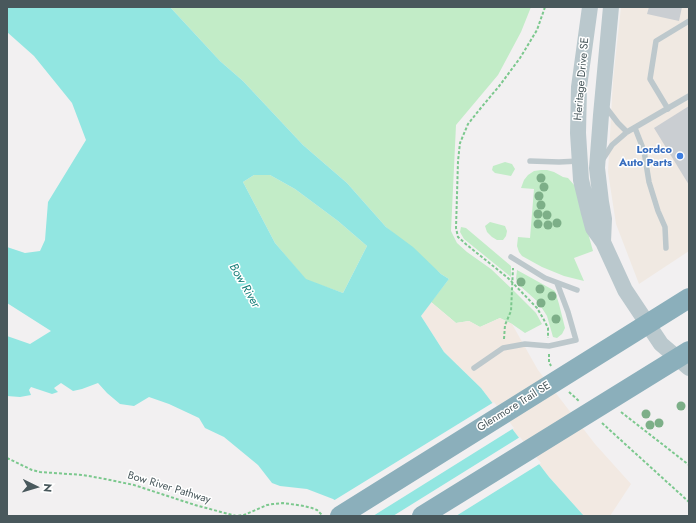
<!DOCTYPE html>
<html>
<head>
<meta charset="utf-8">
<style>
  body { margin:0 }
  #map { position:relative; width:696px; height:523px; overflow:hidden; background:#f2f0f1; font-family:Jost,sans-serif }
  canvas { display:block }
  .frame { position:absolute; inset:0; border:8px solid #49585c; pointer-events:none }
  .north { position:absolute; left:16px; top:467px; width:40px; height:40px; -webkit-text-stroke:3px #fff; paint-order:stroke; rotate:95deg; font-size:11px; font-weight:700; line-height:16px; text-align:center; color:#49585c }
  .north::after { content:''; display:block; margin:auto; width:14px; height:18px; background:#49585c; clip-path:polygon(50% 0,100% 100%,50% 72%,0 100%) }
</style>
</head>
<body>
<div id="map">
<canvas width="696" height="523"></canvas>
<div class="frame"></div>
<div class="north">N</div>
</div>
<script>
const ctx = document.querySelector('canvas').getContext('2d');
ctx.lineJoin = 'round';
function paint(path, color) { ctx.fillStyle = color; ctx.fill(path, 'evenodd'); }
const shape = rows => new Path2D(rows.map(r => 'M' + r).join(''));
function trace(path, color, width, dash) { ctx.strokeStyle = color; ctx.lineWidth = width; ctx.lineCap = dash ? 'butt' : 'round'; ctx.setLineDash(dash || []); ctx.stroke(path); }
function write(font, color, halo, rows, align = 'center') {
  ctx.font = font + ' Jost,sans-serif'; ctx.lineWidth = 3; ctx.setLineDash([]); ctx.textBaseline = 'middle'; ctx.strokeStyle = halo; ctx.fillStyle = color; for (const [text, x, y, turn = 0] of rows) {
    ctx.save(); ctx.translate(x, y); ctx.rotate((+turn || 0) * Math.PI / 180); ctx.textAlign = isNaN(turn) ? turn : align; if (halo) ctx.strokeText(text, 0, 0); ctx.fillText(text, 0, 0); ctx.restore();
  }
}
const commercial = shape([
  [621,7,689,7,689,251,639,284,616,224,608,172,613,80]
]);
const green = shape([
  [170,7,531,7,521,32,498,75,456,125,451,231,457,243,467,252,491,269,514,291,536,313,542,324,525,333,512,324,500,318,480,327,469,321,456,323,431,302,449,279,441,274,386,227,347,183,303,145,243,81,220,61],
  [505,162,512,164,515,169,511,176,495,173,492,170,493,166],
  [541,170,547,170,554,172,563,177,568,178,575,186,593,251,574,258,584,281,564,276,542,267,522,256,519,252,517,246,518,237,530,238,534,189,521,188,524,180,528,175,534,171],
  [254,175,270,175,295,189,338,221,367,246,343,293,306,280,275,243,243,182],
  [490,222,505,226,507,231,506,236,503,240,497,240,492,237,487,232,485,226],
  [461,227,466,228,511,266,511,277,464,239,460,232],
  [517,270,555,291,559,304,565,328,562,334,557,338,553,337,547,316,538,302,519,285,516,279]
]);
const sand = shape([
  [431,302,456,323,469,321,480,327,500,318,512,324,538,370,595,444,631,484,610,516,584,516,549,477,481,388,444,352,421,316]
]);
const water = shape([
  [7,7,170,7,220,61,243,81,303,145,347,183,386,227,413,247,441,274,449,279,421,316,444,352,481,388,549,477,584,516,354,516,344,506,333,499,307,489,280,486,272,483,258,465,224,437,205,428,199,418,169,404,149,397,134,406,120,404,107,393,98,383,82,389,73,391,61,383,54,388,58,392,52,394,31,387,29,390,31,395,20,397,7,396,7,336,30,344,51,331,7,303,7,247,25,253,40,251,45,240,48,202,86,140,72,103,34,56,7,32],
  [254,175,270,175,295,189,338,221,367,246,343,293,306,279,275,243,243,182]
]);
const pier = shape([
  [494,402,514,428,373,516,351,516,343,508,333,501],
  [520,437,541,463,456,516,393,516]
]);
const building = shape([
  [649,7,682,7,679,21,647,14],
  [689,106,689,185,654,128]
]);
const path = shape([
  [545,7,537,30,520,58,500,85,480,109,468,124,460,143,458,161,456,228,458,237,467,245,508,278,537,308,543,318,548,328,548,338],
  [504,339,505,325,511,311,513,268],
  [549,354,549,362,551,366],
  [569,392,579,401],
  [621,412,689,465],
  [602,423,689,502],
  [7,458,32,470,40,472,83,475,105,479,134,485,195,505,236,516,244,515,267,505,273,504,283,503,304,506,312,508,317,510,323,516]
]);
const lane = shape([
  [605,106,618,123,627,132],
  [668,109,650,79,656,41,689,21],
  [635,128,644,151,649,182,658,211,665,227,666,248],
  [603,159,612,145,627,132,689,96],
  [530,161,559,162,579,161],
  [511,257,545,278,577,290],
  [474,368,503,348,525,344,549,346,576,340,568,312,557,283]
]);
const secondary = shape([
  [590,7,579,87,578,133,581,180,589,213,593,228,603,242,625,290,661,344,689,368],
  [603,242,604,219,601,202,597,168,601,115,611,7]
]);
const highway = shape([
  [340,516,689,298],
  [422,516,689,351]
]);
const trees = [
  [541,178],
  [544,187],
  [539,196],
  [541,205],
  [538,214],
  [547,215],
  [557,223],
  [538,224],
  [548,225],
  [521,282],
  [540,289],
  [552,296],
  [541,303],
  [556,319],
  [681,406],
  [646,414],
  [659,423],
  [650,425]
];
const markers = [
  [680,156,4,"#3f7fe0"]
];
const streetNames = [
  ["Heritage Drive SE",582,79,-85],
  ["Glenmore Trail SE",514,407,-32],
  ["Bow River Pathway",169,488,17]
];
const shopNames = [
  ["Lordco",672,150],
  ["Auto Parts",672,163]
];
const waterNames = [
  ["Bow River",244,286,60]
];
paint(commercial, '#f0e9e2');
paint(green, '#c2ecc7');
paint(sand, '#f2e9e2');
paint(water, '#92e6e1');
paint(pier, '#f2f0f1');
paint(building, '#caced2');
trace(path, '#7cc88e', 2, [3, 2]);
trace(lane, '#bdc8cc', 5.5);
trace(secondary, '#bac8cd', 16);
trace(highway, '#8bafbb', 20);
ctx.fillStyle = '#7daf88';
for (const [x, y] of trees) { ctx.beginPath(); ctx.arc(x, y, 4.5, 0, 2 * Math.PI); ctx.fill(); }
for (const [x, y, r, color] of markers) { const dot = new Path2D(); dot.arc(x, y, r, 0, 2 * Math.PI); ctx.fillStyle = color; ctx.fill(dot); trace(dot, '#fff', 1.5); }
write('11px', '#49585c', '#fff', streetNames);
write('bold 11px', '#366cbe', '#fff', shopNames, 'right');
write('italic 12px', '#157e78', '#fff', waterNames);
</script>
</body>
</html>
